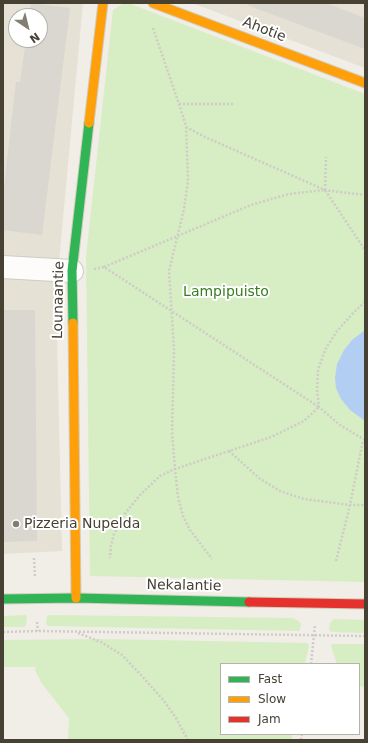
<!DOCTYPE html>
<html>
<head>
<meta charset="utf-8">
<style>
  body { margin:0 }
  #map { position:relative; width:368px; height:743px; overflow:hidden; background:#f0eee7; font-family:"DejaVu Sans",sans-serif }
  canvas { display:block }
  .frame { position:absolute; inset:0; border:4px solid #464133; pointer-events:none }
  .legend { position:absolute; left:220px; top:663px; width:140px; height:72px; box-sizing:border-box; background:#fff; border:1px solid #b5b3ad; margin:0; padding:5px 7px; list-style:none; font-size:12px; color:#464133 }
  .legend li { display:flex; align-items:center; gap:8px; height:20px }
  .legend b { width:20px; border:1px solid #b5b3ad }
  .north { position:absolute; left:8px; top:8px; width:40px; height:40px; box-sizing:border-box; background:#fff; border:1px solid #b5b3ad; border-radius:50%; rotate:145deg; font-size:11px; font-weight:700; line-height:16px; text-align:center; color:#464133 }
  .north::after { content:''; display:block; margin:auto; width:14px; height:18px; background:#827e72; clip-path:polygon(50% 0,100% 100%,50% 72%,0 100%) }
</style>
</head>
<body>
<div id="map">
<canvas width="368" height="743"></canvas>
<div class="frame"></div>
<ul class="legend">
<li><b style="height:5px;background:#30b455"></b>Fast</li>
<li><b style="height:5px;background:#ff9f0a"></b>Slow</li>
<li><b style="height:5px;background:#e5322d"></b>Jam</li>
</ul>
<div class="north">N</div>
</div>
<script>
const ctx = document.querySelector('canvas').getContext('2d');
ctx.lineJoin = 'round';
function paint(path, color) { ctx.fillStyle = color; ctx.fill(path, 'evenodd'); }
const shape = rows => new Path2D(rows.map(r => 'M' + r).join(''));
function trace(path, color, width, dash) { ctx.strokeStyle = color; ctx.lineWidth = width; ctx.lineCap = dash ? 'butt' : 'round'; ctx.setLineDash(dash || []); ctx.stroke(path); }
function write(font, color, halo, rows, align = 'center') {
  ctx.font = font + ' "DejaVu Sans",sans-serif'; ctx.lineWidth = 4; ctx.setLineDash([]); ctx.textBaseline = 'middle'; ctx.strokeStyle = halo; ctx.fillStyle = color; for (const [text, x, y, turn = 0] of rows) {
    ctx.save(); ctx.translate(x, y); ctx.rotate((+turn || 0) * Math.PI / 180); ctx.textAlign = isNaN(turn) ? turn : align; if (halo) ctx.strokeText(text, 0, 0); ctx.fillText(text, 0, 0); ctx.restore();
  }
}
const residential = shape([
  [3,3,83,3,56,294,62,551,3,554],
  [16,16,40,16,40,40,16,40],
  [192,3,365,3,365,68]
]);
const green = shape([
  [124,3,128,3,365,94,365,582,90,576,86,256,113,10],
  [25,615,27,616,26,625,24,627,3,627,3,616],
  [49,615,293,618,300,622,301,625,299,631,48,626,46,624,47,616],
  [334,619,365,620,365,633,332,632,329,630,330,623],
  [103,639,307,643,309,645,305,664,221,664,221,734,292,734,292,740,68,740,69,718,42,684,35,670,36,667,3,667,3,640],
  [332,644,365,644,365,687,359,686,359,664,337,664,331,646]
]);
const water = shape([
  [365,330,365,421,350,410,341,399,336,388,335,378,337,364,344,350,352,340]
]);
const building = shape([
  [31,3,70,8,42,235,3,230,3,196,16,82,20,82,26,40,40,40,40,16,29,16],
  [248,3,326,3,365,18,365,49,247,5],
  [3,310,35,310,37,541,3,542]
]);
const path = shape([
  [153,28,179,104,186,126,188,181,184,209,169,271,174,350,172,432,175,469,178,497,183,516,190,530,212,559],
  [179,104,234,104],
  [186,127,205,137,325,190,365,195],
  [325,190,326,157],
  [104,267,251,205,289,194,325,190,365,250],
  [94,269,104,267,319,407,304,421,271,437,175,469,160,476,140,495,123,516,114,534,111,546,110,558],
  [365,302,354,312,337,331,325,350,318,370,317,390,319,407,340,425,365,440],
  [229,451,259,478,280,491,304,499,350,505,365,505],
  [34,558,35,577],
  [336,561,350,505,363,440],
  [37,622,38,631],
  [3,632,38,631,365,636],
  [78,633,101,642,122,655,141,675,164,701,176,718,188,740],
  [311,664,315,625],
  [301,740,302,734]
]);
const street = shape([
  [3,267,72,271]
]);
const fast = shape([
  [73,323,72,271,89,123],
  [3,599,76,598,249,602]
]);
const slow = shape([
  [153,3,365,83],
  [89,123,103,3],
  [73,323,76,598]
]);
const jam = shape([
  [249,602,365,604]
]);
const markers = [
  [16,524,4,"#827e72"]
];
const streetNames = [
  ["Ahotie",264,30,21],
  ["Lounaantie",59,300,-89],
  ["Nekalantie",184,586,1]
];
const parkNames = [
  ["Lampipuisto",226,292]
];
const poiNames = [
  ["Pizzeria Nupelda",24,524]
];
paint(residential, '#e5e1d4');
paint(green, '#d7edc4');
paint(water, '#b2cff3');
paint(building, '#d9d7d0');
trace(street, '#ceccc5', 24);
trace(fast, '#d0cdbd', 11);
trace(slow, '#d0cdbd', 11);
trace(jam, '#d0cdbd', 11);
trace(path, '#ceccc6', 2.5, [2, 2]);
trace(street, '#fdfcfb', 22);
trace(fast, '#30b455', 9);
trace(slow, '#ff9f0a', 9);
trace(jam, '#e5322d', 9);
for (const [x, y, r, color] of markers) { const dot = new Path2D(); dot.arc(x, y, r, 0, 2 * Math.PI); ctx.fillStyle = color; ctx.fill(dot); trace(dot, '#fff', 1.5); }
write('14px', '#464133', '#fff', streetNames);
write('14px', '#367e20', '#fff', parkNames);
write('14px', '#464133', '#fff', poiNames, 'left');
</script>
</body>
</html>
